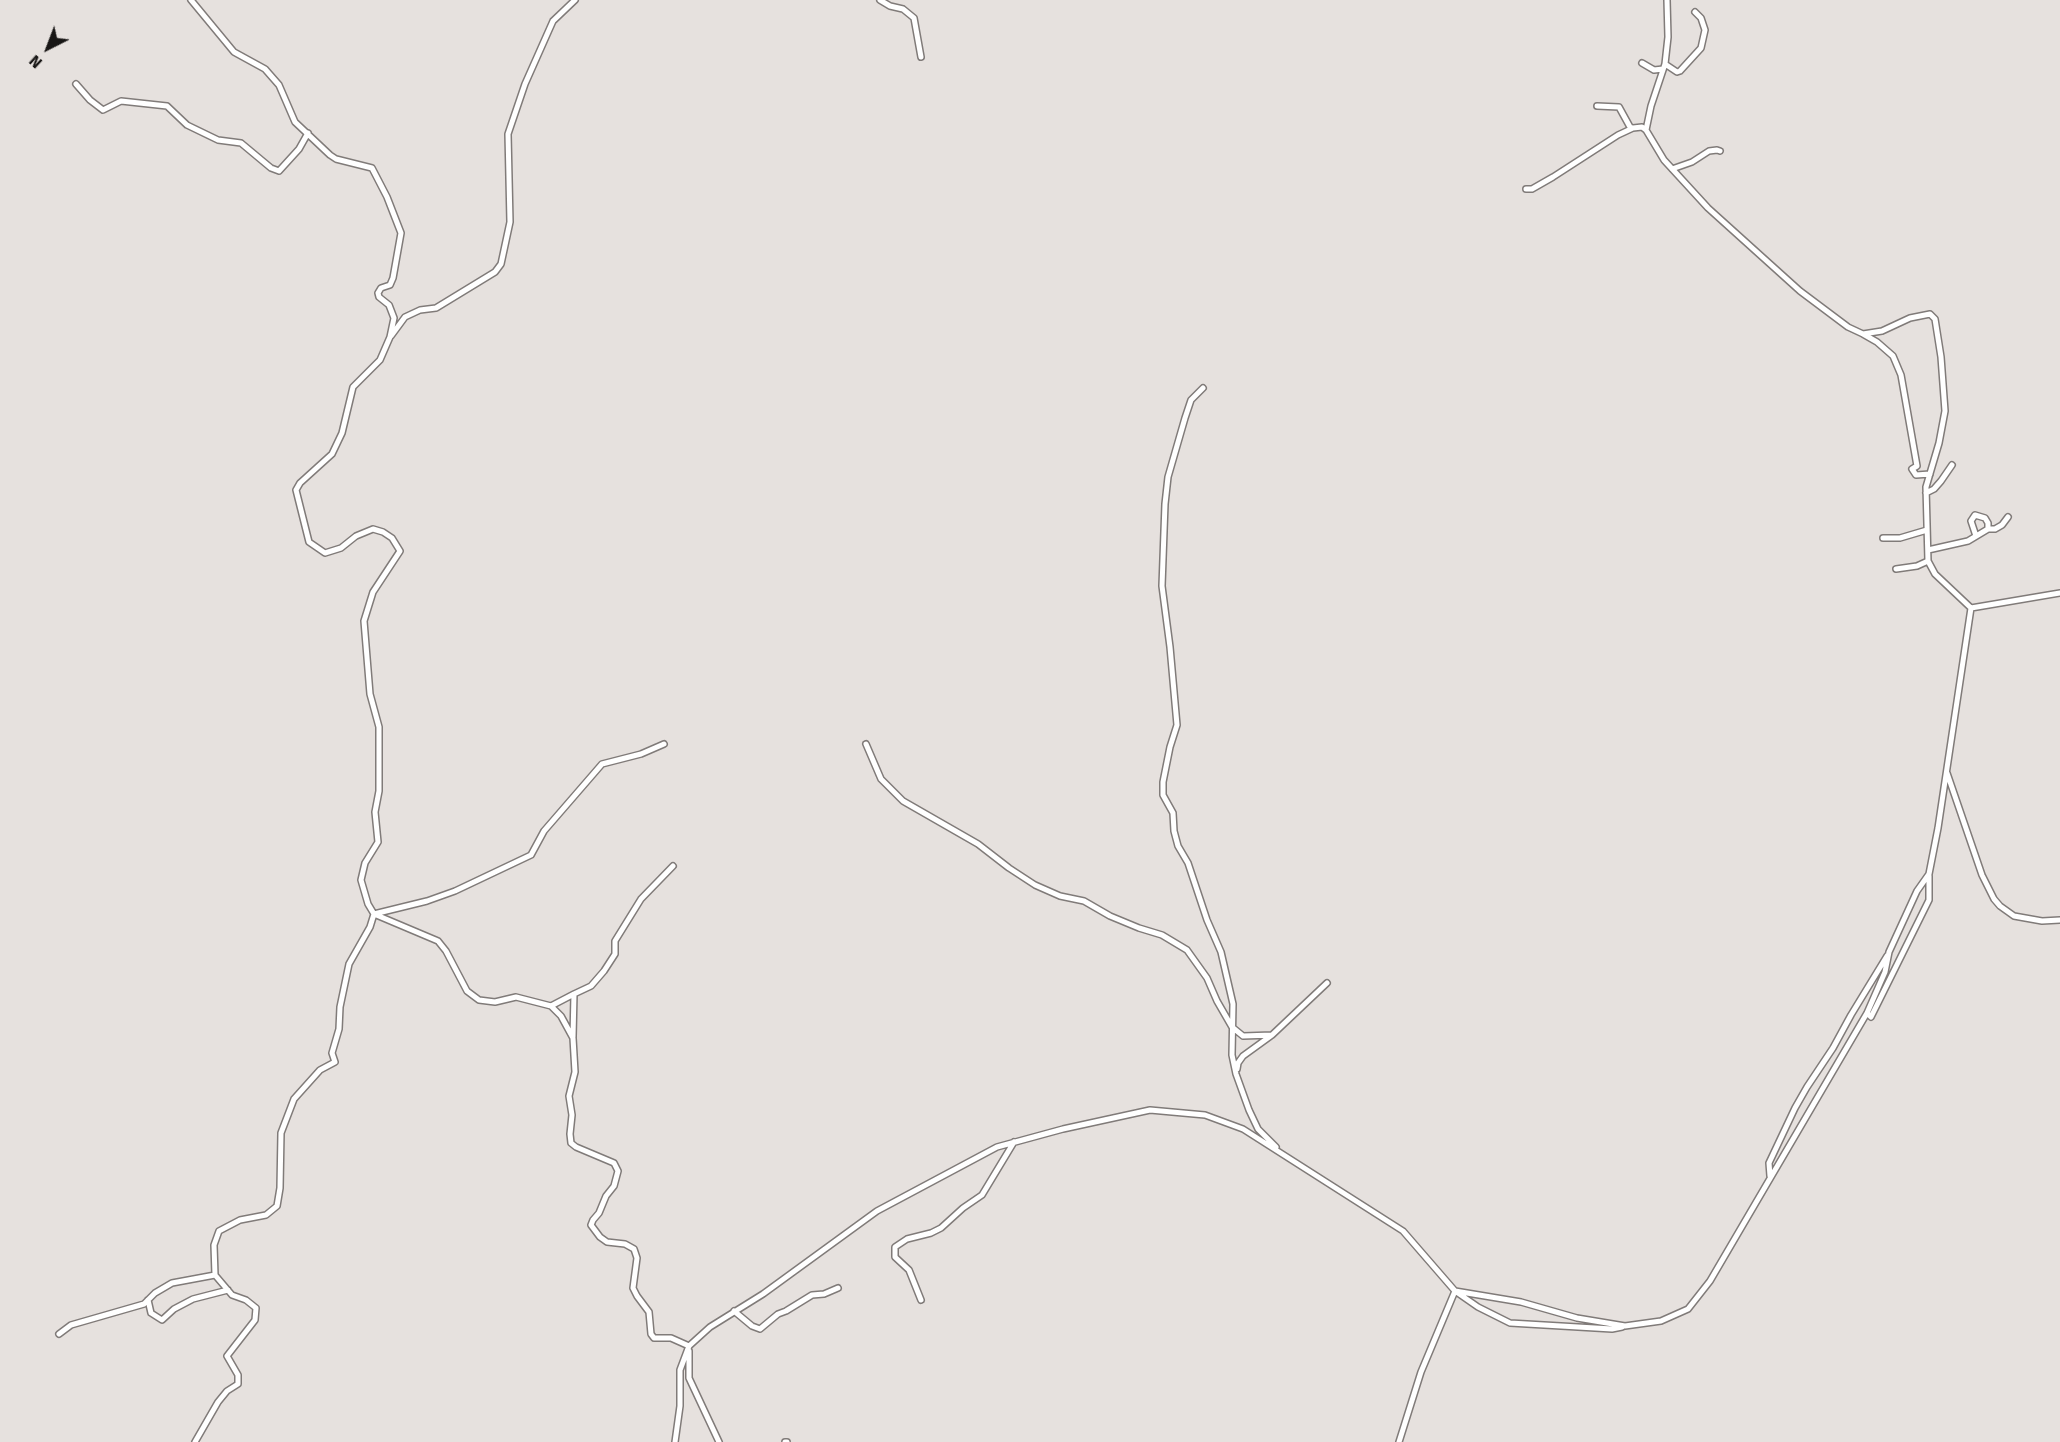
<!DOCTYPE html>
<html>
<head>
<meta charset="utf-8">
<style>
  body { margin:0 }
  #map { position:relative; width:2060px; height:1442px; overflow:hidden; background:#e6e1de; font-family:"Fira Sans",sans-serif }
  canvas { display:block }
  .north { position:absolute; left:18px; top:18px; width:60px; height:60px; -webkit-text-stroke:4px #e6e1de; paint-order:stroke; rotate:222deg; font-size:16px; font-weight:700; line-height:24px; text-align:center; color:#181615 }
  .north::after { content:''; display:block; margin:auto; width:21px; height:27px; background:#181615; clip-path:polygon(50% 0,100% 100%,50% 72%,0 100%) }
</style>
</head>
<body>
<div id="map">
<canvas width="2060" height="1442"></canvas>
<div class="north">N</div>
</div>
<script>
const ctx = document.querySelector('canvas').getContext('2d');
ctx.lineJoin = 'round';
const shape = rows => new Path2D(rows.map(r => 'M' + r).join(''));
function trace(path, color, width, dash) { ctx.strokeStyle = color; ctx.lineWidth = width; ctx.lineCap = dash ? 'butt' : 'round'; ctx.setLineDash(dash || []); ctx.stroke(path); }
const minor = shape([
  [191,0,234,52,265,69,279,85,295,122,330,155,336,159,372,168,387,197,401,233,393,278,390,285,381,288,378,293,379,297,389,305,394,318,390,337,380,360,353,387,342,433,332,454,300,483,296,490,309,542,325,553,341,548,356,536,373,529,383,532,392,538,400,551,373,592,364,621,370,694,379,727,379,791,375,812,378,842,365,863,361,880,368,904,374,914,438,941,446,951,467,991,479,1000,495,1002,516,997,551,1006,561,1016,573,1038,575,1072,569,1096,572,1115,570,1134,571,1143,576,1147,614,1163,618,1171,614,1186,606,1196,599,1213,593,1220,591,1225,600,1237,607,1242,625,1244,634,1249,637,1258,633,1288,637,1296,649,1312,651,1334,654,1338,671,1338,689,1346],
  [880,0,890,6,903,9,914,18,921,57],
  [1667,0,1668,37,1665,64,1651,106,1646,130,1664,160,1708,208,1800,291,1848,327,1863,334,1882,331,1910,318,1930,314,1935,319,1941,357,1945,411,1939,443,1926,487,1928,561,1935,574,1971,608],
  [1642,63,1654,70,1663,69],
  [1665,64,1677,72,1680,71,1701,48,1705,30,1701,18,1695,12],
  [76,84,90,100,103,110,121,101,167,106,187,125,218,140,241,143,271,168,279,171,299,149,308,133],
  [1597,106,1619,107,1630,127,1633,128],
  [1672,169,1692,162,1709,151,1717,150,1720,151],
  [1526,189,1532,189,1553,177,1618,135,1633,128,1642,127,1646,130],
  [1863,334,1877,342,1893,356,1901,375,1917,466,1912,469,1916,475,1930,474],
  [391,336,405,317,420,310,436,308,495,272,501,264,510,222,508,134,525,84,553,21,575,0],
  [1203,388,1191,400,1185,418,1168,477,1165,504,1162,586,1170,647,1177,725,1170,747,1163,782,1163,795,1173,813,1174,831,1178,846,1188,863,1207,920,1221,952,1233,1004,1232,1055,1236,1074,1249,1110,1258,1129,1276,1147],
  [1926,493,1934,489,1941,481,1952,465],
  [1976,536,1971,521,1975,515,1985,518,1988,523,1988,529],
  [1883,538,1900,538,1927,530],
  [1928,550,1968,541,1988,529,1995,529,2002,525,2008,517],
  [1896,569,1917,566,1928,561],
  [1971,608,2060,593],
  [866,744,881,779,903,801,978,844,1009,868,1035,885,1060,896,1084,901,1110,916,1139,928,1162,935,1187,950,1207,978,1217,1001,1232,1027,1243,1036,1272,1035],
  [1947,773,1982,875,1994,899,2000,906,2014,916,2042,921,2060,920],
  [551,1006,574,994],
  [1867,1013,1871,1017,1929,900,1929,876],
  [573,1037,574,994,591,986,604,971,615,954,615,941,641,899,673,866],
  [1237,1069,1238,1063,1243,1056,1272,1035,1327,983],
  [1770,1176,1769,1163,1795,1108,1807,1087,1833,1048,1851,1015,1887,956],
  [148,1300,151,1313,162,1320,174,1309,193,1299,228,1290],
  [921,1300,909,1270,895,1257,895,1247,907,1239,931,1233,941,1228,963,1208,982,1195,1014,1142],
  [734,1311,752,1326,760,1329,778,1314,786,1311,812,1295,824,1294,838,1288],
  [59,1334,71,1325,144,1304,155,1293,172,1283,215,1275],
  [689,1351,689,1378,719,1442],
  [195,1442,218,1402,227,1391,238,1384,238,1375,227,1356,255,1320,256,1308,246,1300,232,1295,215,1275,214,1245,219,1231,240,1220,266,1215,277,1206,280,1188,281,1133,294,1099,320,1070,335,1062,332,1053,339,1029,340,1007,349,964,370,927,374,914,427,901,455,891,531,855,544,831,602,764,641,754,664,744],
  [675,1442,680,1406,680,1370,689,1346,710,1327,763,1294,877,1211,997,1147,1063,1129,1150,1110,1205,1115,1243,1129,1403,1231,1455,1291,1521,1302,1577,1318,1625,1326,1661,1321,1688,1309,1710,1281,1867,1013,1885,972,1889,952,1917,891,1929,874,1938,828,1971,608],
  [785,1442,787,1442],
  [1399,1442,1421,1372,1455,1291,1478,1307,1510,1323,1612,1329,1622,1327]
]);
trace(minor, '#807b79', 8);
trace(minor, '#fff', 5);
</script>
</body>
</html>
